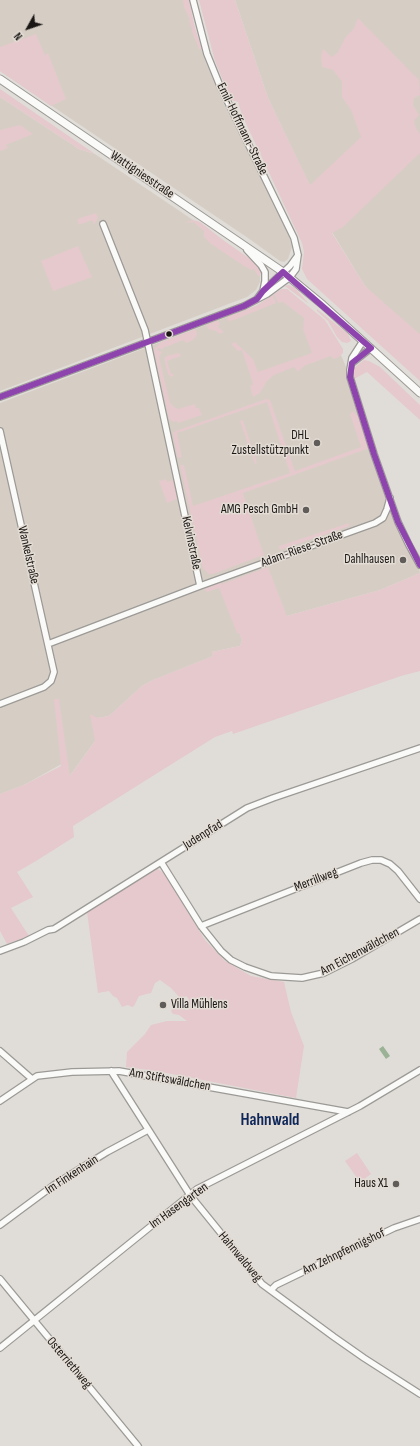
<!DOCTYPE html>
<html>
<head>
<meta charset="utf-8">
<style>
  body { margin:0 }
  #map { position:relative; width:420px; height:1446px; overflow:hidden; background:#e0ddd8; font-family:"Sofia Sans Condensed",sans-serif }
  canvas { display:block }
  .north { position:absolute; left:8px; top:8px; width:40px; height:40px; -webkit-text-stroke:3px #e4ddd5; paint-order:stroke; rotate:230deg; font-size:11px; font-weight:700; line-height:16px; text-align:center; color:#191614 }
  .north::after { content:''; display:block; margin:auto; width:14px; height:18px; background:#191614; clip-path:polygon(50% 0,100% 100%,50% 72%,0 100%) }
</style>
</head>
<body>
<div id="map">
<canvas width="420" height="1446"></canvas>
<div class="north">N</div>
</div>
<script>
const ctx = document.querySelector('canvas').getContext('2d');
ctx.lineJoin = 'round';
function paint(path, color) { ctx.fillStyle = color; ctx.fill(path, 'evenodd'); }
const shape = rows => new Path2D(rows.map(r => 'M' + r).join(''));
function trace(path, color, width, dash) { ctx.strokeStyle = color; ctx.lineWidth = width; ctx.lineCap = dash ? 'butt' : 'round'; ctx.setLineDash(dash || []); ctx.stroke(path); }
function write(font, color, halo, rows, align = 'center') {
  ctx.font = font + ' "Sofia Sans Condensed",sans-serif'; ctx.lineWidth = 3; ctx.setLineDash([]); ctx.textBaseline = 'middle'; ctx.strokeStyle = halo; ctx.fillStyle = color; for (const [text, x, y, turn = 0] of rows) {
    ctx.save(); ctx.translate(x, y); ctx.rotate((+turn || 0) * Math.PI / 180); ctx.textAlign = isNaN(turn) ? turn : align; if (halo) ctx.strokeText(text, 0, 0); ctx.fillText(text, 0, 0); ctx.restore();
  }
}
const built = shape([
  [0,0,188,0,195,30,205,60,220,96,289,236,292,247,288,259,284,262,280,261,248,238,0,71],
  [235,0,420,0,420,341,365,286,332,232,268,98],
  [0,97,79,149,95,154,193,220,260,272,260,282,256,290,247,297,0,391],
  [282,289,287,289,337,348,341,355,346,367,348,379,406,544,419,569,420,573,380,590,287,616,222,584,242,640,240,646,212,652,213,656,153,680,142,686,109,716,98,718,95,741,69,777,67,761,24,785,0,794,0,403,256,306]
]);
const green = shape([
  [183,0,189,0,195,28,202,49,199,49,192,32,192,29,189,21,190,20,184,7],
  [199,0,235,0,268,98,310,185,361,137,351,110,342,97,342,82,333,70,322,67,321,56,323,49,332,57,338,52,345,38,354,28,358,18,419,80,420,95,414,98,413,105,419,115,414,121,416,128,420,134,420,153,343,227,332,233,365,286,420,334,420,381,307,279,302,269,304,252,302,243,242,115,238,102,231,100,215,61],
  [36,34,45,55,48,53,66,99,51,106,0,71,0,47],
  [0,89,95,154,79,149,0,97],
  [20,125,33,134,6,145,8,148,0,151,0,130],
  [96,213,98,218,95,223,94,224,92,220,79,225,77,219],
  [193,220,200,222,223,240,256,263,260,269,261,273,260,276,258,276,254,269,251,270,244,266,211,244,204,237,204,231,193,222,187,223,187,222],
  [78,246,92,277,53,291,41,261],
  [289,285,295,288,309,304,285,286],
  [282,289,287,289,325,320,343,349,343,353,339,357,333,359,331,356,304,366,298,372,294,367,274,375,267,381,260,393,253,397,250,386,253,384,242,350,238,351,231,344,235,342,253,359,258,372,312,353,303,329,304,318,283,302,278,303,274,294],
  [273,295,276,303,234,320,228,321,227,317,256,306],
  [317,309,348,334,351,341,347,343,342,342,337,337,328,321,317,311],
  [218,320,220,324,218,327,224,332,220,334,216,331,208,329,206,325],
  [196,329,197,335,193,340,186,343,184,340,163,348,163,350,158,348,157,350,162,352,159,357,170,403,174,407,178,409,195,404,196,408,199,408,202,415,178,423,177,421,173,422,169,419,154,350,155,348,161,342],
  [179,353,181,356,167,361,171,374,174,374,173,376,171,377,168,374,164,358,167,356],
  [364,360,369,361,380,367,420,405,420,420,367,372,354,379,353,372,354,368],
  [266,399,270,400,295,471,361,447,350,414,353,411,361,420,368,442,367,449,243,493,264,555,213,574,209,574,203,569,180,465,184,465,193,506,290,473,267,402,177,433,182,457,178,458,173,435,173,432],
  [243,420,257,463,255,464,240,421],
  [166,479,167,482,173,480,177,499,167,503,159,481],
  [349,523,350,526,280,550,279,546],
  [268,567,287,616,380,590,420,573,420,671,401,676,233,734,232,731,215,737,73,826,74,837,36,861,17,872,33,897,11,908,29,936,7,944,0,931,0,794,24,785,61,766,54,699,59,699,70,776,95,741,90,714,98,718,109,716,142,686,153,680,213,656,212,652,240,646,242,640,239,633,237,633,219,588,207,592,204,589,221,582,222,584],
  [156,868,164,873,205,940,225,961,251,976,284,982,291,1012,304,1046,296,1098,156,1071,126,1067,127,1052,145,1034,151,1025,167,1021,187,1021,179,1015,173,1014,171,1011,172,1009,176,1009,181,1004,183,1004,185,1010,187,1010,190,1009,190,1006,187,1002,189,999,186,996,183,998,180,998,171,988,160,980,155,983,151,993,139,996,134,1006,132,1007,128,1005,122,1007,117,998,113,996,109,991,98,993,87,912],
  [357,1153,371,1174,360,1182,345,1161]
]);
const water = shape([
  [383,1046,390,1056,386,1059,379,1049]
]);
const minor = shape([
  [103,224,145,330,200,586],
  [247,250,261,265,265,272,265,281,263,291],
  [257,299,263,291,290,266,298,255],
  [363,341,352,358,350,370,350,377,374,454,398,522,409,545,420,565],
  [352,363,371,348],
  [0,397,244,306,267,294,290,277,296,269,298,255,294,238,220,86,207,54,193,0],
  [0,431,54,672,51,681,44,687,0,704],
  [48,644,200,586,375,523,383,518,387,509,390,498],
  [161,862,201,926,221,951,231,960,245,967,271,976,302,978,324,973,352,959,420,919],
  [201,926,361,863,372,860,381,860,390,864,398,871,420,899],
  [0,951,24,942,48,930,54,929,247,808,273,798,420,748],
  [0,1051,32,1079],
  [111,1071,190,1195,262,1284,334,1337,364,1358,420,1394],
  [0,1101,37,1076,72,1072,119,1071,348,1112],
  [0,1225,54,1185,107,1152,148,1130],
  [0,1279,138,1446],
  [271,1290,276,1285,394,1228,420,1219],
  [0,1348,197,1189,360,1106,420,1070]
]);
const major = shape([
  [0,79,283,272,323,305,420,393]
]);
const bus1 = shape([
  [0,397,244,306,257,299,263,291,283,272,371,348,352,363,350,377,374,454,398,522,420,565]
]);
const markers = [
  [169,334,3.5,"#191614"],
  [317,443,4,"#5f5c59"],
  [306,510,4,"#5f5c59"],
  [403,560,4,"#5f5c59"],
  [163,1005,4,"#5f5c59"],
  [396,1184,4,"#5f5c59"]
];
const streetNames = [
  ["Emil-Hoffmann-Straße",242,129,64],
  ["Wattigniesstraße",142,175,34],
  ["Kelvinstraße",191,543,78],
  ["Adam-Riese-Straße",302,549,-20],
  ["Wankelstraße",28,555,77],
  ["Judenpfad",203,835,-32],
  ["Merrillweg",316,880,-21],
  ["Am Eichenwäldchen",360,952,-28],
  ["Am Stiftswäldchen",170,1080,10],
  ["Im Finkenhain",72,1175,-33],
  ["Im Hasengarten",179,1206,-36],
  ["Am Zehnpfennigshof",344,1252,-26],
  ["Hahnwaldweg",240,1257,50],
  ["Osterriethweg",69,1363,50]
];
const poiNames = [
  ["DHL",309,436],
  ["Zustellstützpunkt",309,451],
  ["AMG Pesch GmbH",298,510],
  ["Dahlhausen",395,560],
  ["Villa Mühlens",171,1005,"left"],
  ["Haus X1",388,1184]
];
const districtNames = [
  ["Hahnwald",270,1121]
];
paint(built, '#d6cec5');
paint(green, '#e5c9cc');
paint(water, '#9bb296');
trace(minor, '#9c9a96', 8);
trace(major, '#9c9a96', 9);
trace(minor, '#fafaf9', 5.5);
trace(major, '#fafaf9', 7);
trace(bus1, '#8e44ad', 6);
for (const [x, y, r, color] of markers) { const dot = new Path2D(); dot.arc(x, y, r, 0, 2 * Math.PI); ctx.fillStyle = color; ctx.fill(dot); trace(dot, '#e4ddd5', 1.5); }
write('13px', '#191614', '#e4ddd5', streetNames);
write('13px', '#191614', '#e4ddd5', poiNames, 'right');
write('bold 17px', '#0e275b', '#e4ddd5', districtNames);
</script>
</body>
</html>
